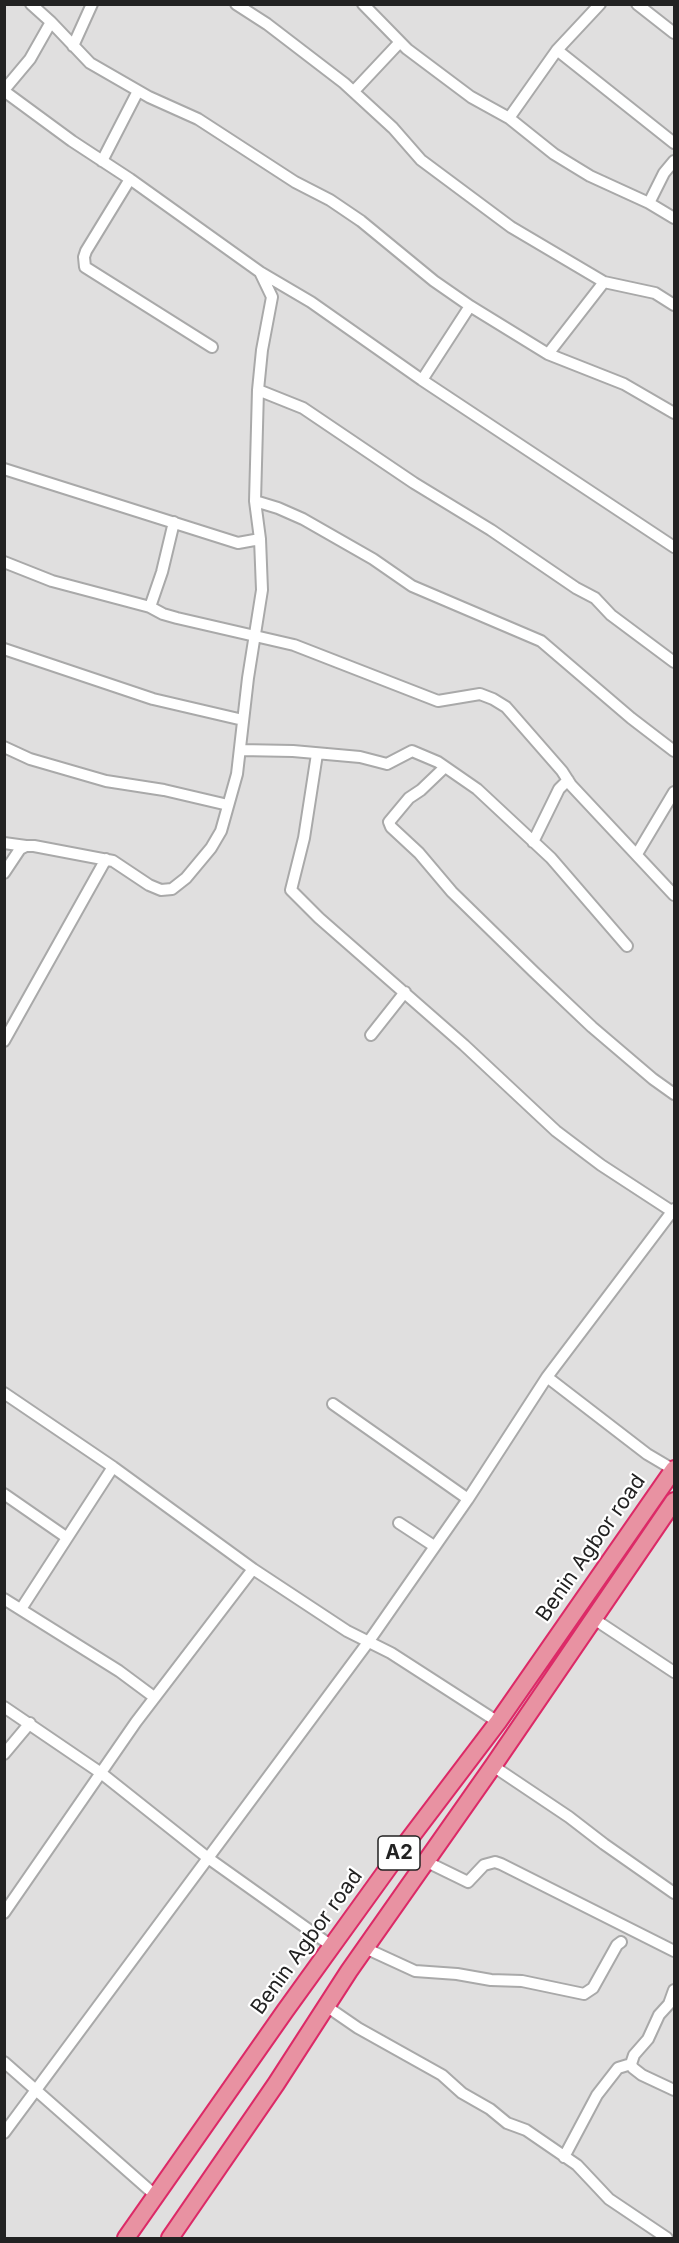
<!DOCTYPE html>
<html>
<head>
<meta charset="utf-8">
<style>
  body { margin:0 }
  #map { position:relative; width:679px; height:2243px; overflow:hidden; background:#f2efe9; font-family:Inter,sans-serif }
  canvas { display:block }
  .frame { position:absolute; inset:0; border:6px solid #222; pointer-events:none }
</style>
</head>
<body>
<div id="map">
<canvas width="679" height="2243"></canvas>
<div class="frame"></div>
</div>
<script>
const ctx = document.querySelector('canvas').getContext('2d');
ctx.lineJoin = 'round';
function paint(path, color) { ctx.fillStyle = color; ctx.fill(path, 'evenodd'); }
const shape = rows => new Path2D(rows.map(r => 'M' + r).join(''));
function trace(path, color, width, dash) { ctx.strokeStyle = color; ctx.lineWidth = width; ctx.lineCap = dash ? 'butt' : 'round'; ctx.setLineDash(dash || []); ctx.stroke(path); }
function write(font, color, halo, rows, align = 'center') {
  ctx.font = font + ' Inter,sans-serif'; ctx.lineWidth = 4.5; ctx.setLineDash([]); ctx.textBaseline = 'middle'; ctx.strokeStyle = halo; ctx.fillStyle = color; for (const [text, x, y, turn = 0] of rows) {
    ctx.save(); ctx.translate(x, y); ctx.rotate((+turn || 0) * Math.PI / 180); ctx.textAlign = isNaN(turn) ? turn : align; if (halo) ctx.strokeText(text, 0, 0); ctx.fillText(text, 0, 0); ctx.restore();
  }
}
const residential = shape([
  [5,5,674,5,674,2238,5,2238]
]);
const minor = shape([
  [31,4,51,22,90,63,149,97,198,119,295,182,330,200,361,221,434,281,470,306,548,354,624,384,674,413],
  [236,4,267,24,344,83,393,128,421,160,511,227,604,282,655,293,674,305],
  [363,4,407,49,471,97,509,118,554,154,590,176,649,203,664,173,674,161],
  [637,4,674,33],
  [73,46,92,4],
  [557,50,674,143],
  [4,90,30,59,51,22],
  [4,91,72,141,130,179,260,272,311,302,422,380,674,547],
  [354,91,400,42],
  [509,118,557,50,600,4],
  [102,161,138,91],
  [130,179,86,251,84,257,85,267,212,347],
  [649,203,674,218],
  [548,354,604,282],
  [422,380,470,306],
  [258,390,303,408,414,483,491,530,576,588,595,598,611,615,674,662],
  [4,469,238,543,260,539,255,501,258,390,262,350,272,297,260,272],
  [255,501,278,508,303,519,373,559,412,586,541,641,631,718,674,751],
  [174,522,162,572,150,607,163,614,177,618,294,645,438,701,480,694,493,699,506,707,562,771,571,785,674,895],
  [4,562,52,581,150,607],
  [4,649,153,699,243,720],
  [4,747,30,759,106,781,164,790,228,805],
  [240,750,293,751,360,757,387,764,412,751,438,762,477,789,551,858,627,946],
  [317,754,304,838,291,890,319,918,464,1045,556,1131,601,1165,673,1212],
  [445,767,421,790,409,798,389,822,391,827,419,853,452,892,534,972,592,1027,653,1079,674,1094],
  [533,842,559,789,568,780],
  [4,843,26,846],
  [637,854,674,792],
  [4,873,20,849,26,846,34,846,113,861,149,885,161,890,172,889,186,878,211,848,221,831,237,774,248,678,262,590,260,539],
  [371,1035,405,992],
  [4,1041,106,859],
  [547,1377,647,1454,674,1470],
  [4,1393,113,1467],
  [333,1404,468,1499],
  [4,1494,66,1537],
  [399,1523,434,1546],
  [4,1599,119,1671,154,1697],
  [21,1609,113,1467,253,1569],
  [594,1619,674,1672],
  [4,1707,101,1773,208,1858,333,1947],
  [4,1754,30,1723],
  [493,1766,569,1817,604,1844,674,1893],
  [425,1861,468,1882,484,1865,495,1862,501,1864,674,1951],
  [4,1913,136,1722,253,1569,347,1631,391,1653,498,1722],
  [365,1948,415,1971,457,1974,491,1980,522,1981,584,1994,593,1988,617,1945,621,1942],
  [674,1990,669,2004,659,2015,648,2039,634,2055,631,2064,633,2068,642,2075,674,2090],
  [326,2006,358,2028,442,2075,462,2093,490,2109,507,2123,526,2130,577,2165,609,2199,667,2238],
  [4,2062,155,2195],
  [4,2133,369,1641,468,1499,547,1377,674,1209],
  [564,2157,597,2095,618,2068,631,2064]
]);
const highway = shape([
  [126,2238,285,2011,404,1846,498,1722,674,1469],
  [170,2238,276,2084,349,1971,493,1766,674,1501]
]);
const shields = [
  [399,1853,42]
];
const shieldNames = [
  ["A2",399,1853]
];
const streetNames = [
  ["Benin Agbor road",591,1548,-55],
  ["Benin Agbor road",307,1942,-54]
];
paint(residential, '#e0dfdf');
trace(minor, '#a9a9a9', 14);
trace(highway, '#dc2a67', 20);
trace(minor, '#fff', 10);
trace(highway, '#e892a2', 16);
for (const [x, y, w] of shields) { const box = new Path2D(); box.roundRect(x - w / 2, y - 17, w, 34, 4.5); ctx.fillStyle = '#fff'; ctx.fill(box); trace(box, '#222', 1.5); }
write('bold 20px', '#222', null, shieldNames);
write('21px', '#222', '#fff', streetNames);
</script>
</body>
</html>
